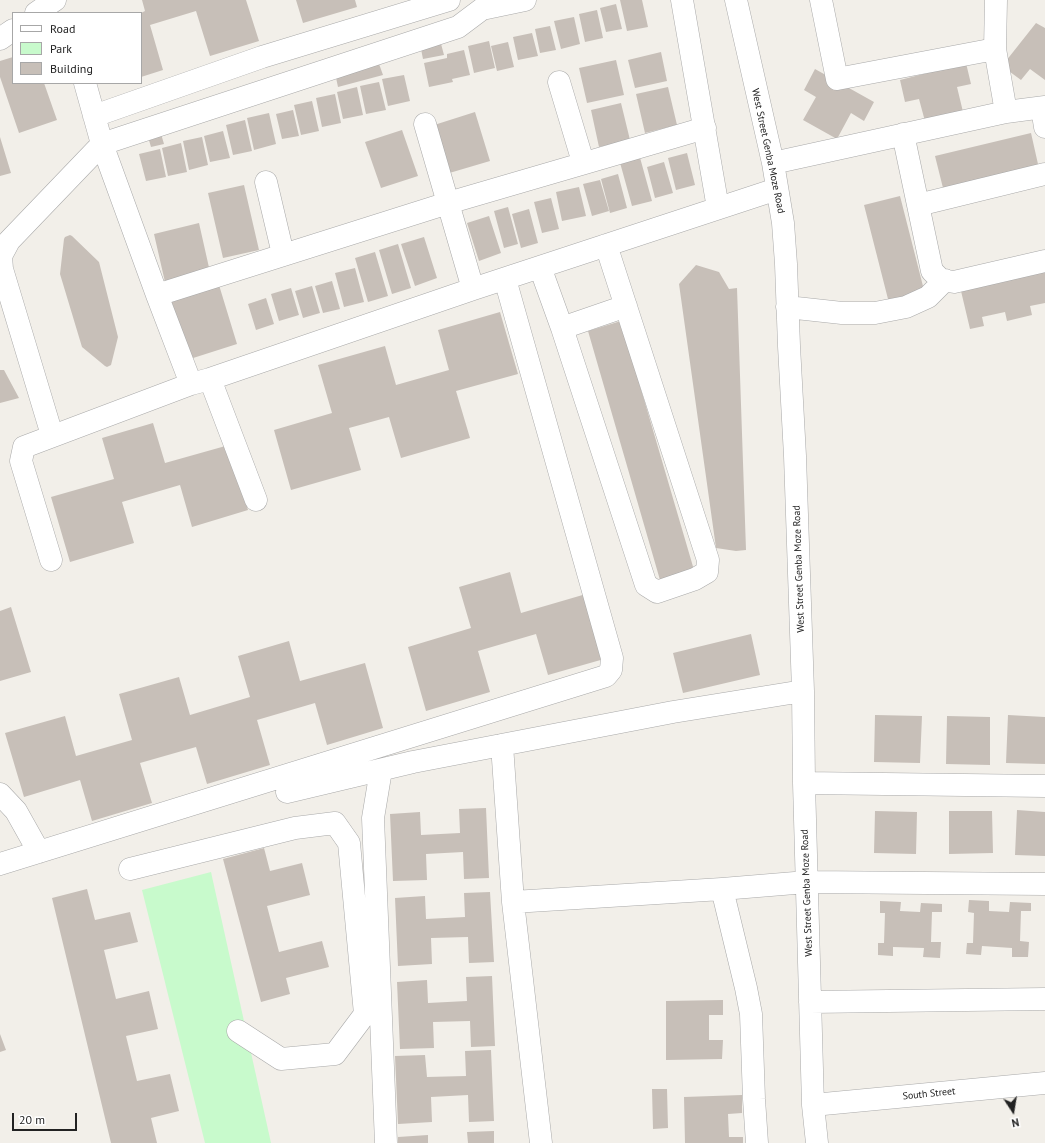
<!DOCTYPE html>
<html>
<head>
<meta charset="utf-8">
<style>
  body { margin:0 }
  #map { position:relative; width:1045px; height:1143px; overflow:hidden; background:#f2efe9; font-family:"PT Sans",sans-serif }
  canvas { display:block }
  .legend { position:absolute; left:12px; top:12px; width:130px; height:72px; box-sizing:border-box; background:#fff; border:1px solid #a7a7a7; margin:0; padding:5px 7px; list-style:none; font-size:12px; color:#222 }
  .legend li { display:flex; align-items:center; gap:8px; height:20px }
  .legend b { width:20px; border:1px solid #a7a7a7 }
  .north { position:absolute; left:993px; top:1091px; width:40px; height:40px; -webkit-text-stroke:3px #fff; paint-order:stroke; rotate:168deg; font-size:11px; font-weight:700; line-height:16px; text-align:center; color:#222 }
  .north::after { content:''; display:block; margin:auto; width:14px; height:18px; background:#222; clip-path:polygon(50% 0,100% 100%,50% 72%,0 100%) }
  .scale { position:absolute; left:12px; top:1113px; width:65px; height:18px; box-sizing:border-box; border:2px solid #222; border-top:0; padding-left:5px; font-size:12px; line-height:14px; white-space:nowrap; color:#222; -webkit-text-stroke:3px #fff; paint-order:stroke }
</style>
</head>
<body>
<div id="map">
<canvas width="1045" height="1143"></canvas>
<ul class="legend">
<li><b style="height:5px;background:#fff"></b>Road</li>
<li><b style="height:11px;background:#c8facc"></b>Park</li>
<li><b style="height:11px;background:#c7bfb8"></b>Building</li>
</ul>
<div class="north">N</div>
<div class="scale">20 m</div>
</div>
<script>
const ctx = document.querySelector('canvas').getContext('2d');
ctx.lineJoin = 'round';
function paint(path, color) { ctx.fillStyle = color; ctx.fill(path, 'evenodd'); }
const shape = rows => new Path2D(rows.map(r => 'M' + r).join(''));
function trace(path, color, width, dash) { ctx.strokeStyle = color; ctx.lineWidth = width; ctx.lineCap = dash ? 'butt' : 'round'; ctx.setLineDash(dash || []); ctx.stroke(path); }
function write(font, color, halo, rows, align = 'center') {
  ctx.font = font + ' "PT Sans",sans-serif'; ctx.lineWidth = 4; ctx.setLineDash([]); ctx.textBaseline = 'middle'; ctx.strokeStyle = halo; ctx.fillStyle = color; for (const [text, x, y, turn = 0] of rows) {
    ctx.save(); ctx.translate(x, y); ctx.rotate((+turn || 0) * Math.PI / 180); ctx.textAlign = isNaN(turn) ? turn : align; if (halo) ctx.strokeText(text, 0, 0); ctx.fillText(text, 0, 0); ctx.restore();
  }
}
const park = shape([
  [211,872,271,1143,205,1143,142,890]
]);
const building = shape([
  [142,0,246,0,259,41,210,56,196,11,150,25,163,70,141,77,141,13,145,11],
  [296,0,355,0,357,7,303,23],
  [620,0,642,0,648,27,627,31],
  [616,4,622,29,606,32,600,8],
  [597,10,603,38,585,42,579,14],
  [574,17,580,44,561,49,554,21],
  [1036,23,1045,28,1045,80,1030,69,1021,80,1002,66],
  [550,26,556,50,540,53,535,29],
  [532,33,538,56,518,60,513,37],
  [440,40,444,55,423,59,420,44],
  [489,41,495,68,474,73,468,46],
  [508,42,514,67,497,71,491,46],
  [464,50,470,75,452,79,453,82,429,87,424,63,447,58,447,54],
  [661,52,667,81,635,88,628,60],
  [13,57,13,83,44,83,57,120,19,133,0,77,0,61],
  [616,60,624,95,587,103,579,68],
  [378,61,383,75,338,87,335,73],
  [966,63,971,84,957,87,964,116,926,125,919,99,905,102,900,80],
  [815,69,874,102,864,121,851,113,837,139,803,120,816,97,804,90],
  [404,75,410,101,388,106,382,79],
  [379,82,386,110,366,114,360,86],
  [357,87,363,115,343,119,337,92],
  [668,87,677,125,645,133,636,94],
  [335,94,341,123,322,127,316,98],
  [312,101,319,131,301,135,294,105],
  [621,103,630,140,599,147,591,110],
  [293,110,299,136,282,139,276,114],
  [475,112,490,161,446,174,431,126],
  [269,113,276,144,254,150,247,118],
  [245,120,252,151,233,155,226,125],
  [159,127,164,144,151,147,146,130],
  [402,130,418,176,381,188,365,142],
  [223,131,230,158,210,162,204,136],
  [1031,133,1040,173,945,196,935,156],
  [0,137,11,173,0,176],
  [202,137,208,165,189,170,183,141],
  [181,143,187,172,168,176,162,148],
  [160,149,166,177,146,181,139,154],
  [687,153,695,185,676,190,668,158],
  [639,154,652,201,632,206,619,159],
  [664,162,673,193,655,198,647,167],
  [618,174,627,208,610,213,601,179],
  [600,180,609,211,592,216,583,184],
  [244,185,259,250,223,258,208,193],
  [579,187,586,216,562,221,556,192],
  [900,196,925,294,889,303,864,205],
  [551,198,559,229,542,233,534,202],
  [508,207,518,244,504,248,494,211],
  [529,209,538,243,521,248,512,214],
  [489,216,501,253,479,261,467,223],
  [199,223,210,272,165,282,154,234],
  [70,235,72,236,99,262,118,337,111,365,107,367,105,366,82,347,60,274,64,239,65,237],
  [424,237,437,278,415,286,401,244],
  [398,244,411,288,392,294,379,250],
  [375,252,388,296,368,302,355,258],
  [696,265,719,272,729,289,737,288,746,550,736,551,716,548,679,284],
  [355,268,364,302,344,307,335,273],
  [1045,272,1045,303,1030,306,1032,315,1007,321,1005,312,982,317,984,326,970,329,961,291],
  [332,281,340,309,323,313,315,286],
  [219,285,237,344,190,359,171,300],
  [312,286,320,313,303,318,295,291],
  [291,288,299,315,279,321,271,294],
  [266,298,274,324,256,330,248,304],
  [500,312,518,374,456,391,470,438,401,458,389,417,349,428,361,470,291,490,274,430,332,413,318,365,385,346,396,385,449,370,438,330],
  [621,321,694,570,660,580,588,331],
  [0,370,4,370,19,398,0,403],
  [153,423,165,463,229,445,248,510,192,527,180,485,122,502,134,543,70,562,51,497,114,479,102,438],
  [510,572,521,613,586,594,604,659,548,675,536,634,478,651,490,692,426,711,408,647,471,628,459,587],
  [11,607,31,672,0,681,0,611],
  [751,634,760,675,683,693,673,653],
  [289,641,300,681,365,663,383,728,327,745,315,703,257,720,270,765,207,784,196,747,140,763,152,803,92,821,80,780,24,797,5,733,65,716,76,756,132,740,119,694,179,677,190,715,250,697,238,656],
  [875,715,922,716,920,763,874,762],
  [1008,715,1045,717,1045,764,1006,763],
  [947,716,990,717,990,765,946,764],
  [486,808,489,878,464,879,463,852,426,854,427,880,393,881,390,814,420,812,421,835,460,833,459,809],
  [1017,810,1045,812,1045,856,1015,855],
  [875,811,917,812,916,854,874,853],
  [949,811,992,811,993,853,949,854],
  [264,848,270,871,302,863,310,895,267,906,279,952,322,941,329,967,286,978,290,994,261,1002,223,859],
  [87,889,95,920,130,912,138,942,104,950,116,999,149,991,158,1029,126,1036,137,1081,170,1074,179,1111,151,1118,157,1143,111,1143,52,898],
  [490,892,494,962,469,963,468,937,431,938,432,964,398,966,395,898,425,896,426,919,465,917,464,893],
  [969,900,989,901,989,911,1009,912,1010,902,1031,903,1031,911,1021,911,1020,941,1029,942,1028,957,1012,957,1012,948,982,946,981,955,966,954,967,943,973,943,974,913,968,912],
  [880,901,901,902,900,911,920,912,921,903,942,904,942,912,932,912,931,942,941,942,940,958,923,957,924,948,893,947,893,956,878,955,878,943,884,943,885,913,880,913],
  [492,976,495,1046,471,1047,470,1021,433,1022,434,1048,400,1049,397,982,427,980,428,1003,467,1001,466,977],
  [723,1000,723,1015,709,1015,709,1040,723,1040,722,1059,666,1060,666,1001],
  [0,1034,6,1050,0,1052],
  [491,1050,494,1121,469,1122,468,1095,431,1097,432,1122,398,1124,395,1056,425,1055,427,1077,466,1076,465,1051],
  [652,1089,667,1089,668,1128,653,1129],
  [742,1095,742,1113,728,1114,729,1137,743,1137,743,1143,685,1143,684,1097],
  [494,1131,494,1143,468,1143,467,1132],
  [428,1135,428,1143,398,1143,398,1137]
]);
const minor = shape([
  [682,0,718,208],
  [736,0,773,163,783,223,786,264,789,346,795,456,803,691,804,783,813,1105,817,1143],
  [821,0,837,79,995,49],
  [996,0,995,49,1006,112],
  [36,13,55,0],
  [0,39,13,30],
  [559,82,583,162],
  [85,83,102,144,157,295,191,384],
  [1042,108,1045,127],
  [94,116,262,57,449,0],
  [425,124,473,289],
  [903,134,932,271,941,280,954,282,1045,261],
  [773,163,1006,112,1045,107],
  [266,182,283,254],
  [918,205,1045,174],
  [540,267,562,328,646,585,657,592,695,579,707,572,708,560,606,245],
  [157,295,448,203,705,128],
  [787,307,842,313,875,313,906,307,928,297,945,280],
  [562,328,626,306],
  [210,379,256,500],
  [52,435,2,269,1,256,9,241,102,144,458,27,482,9,525,0],
  [51,560,21,461,24,447,191,384,210,379,473,289,777,189],
  [502,745,513,902,541,1143],
  [381,770,373,818,386,1143],
  [804,783,1045,786],
  [287,792,413,762,673,712,803,691],
  [0,794,16,811,39,852],
  [0,864,606,676,611,670,612,658,505,279],
  [130,869,295,828,335,823,349,843,365,1014,335,1054,281,1059,238,1031],
  [722,889,746,988,751,1014,754,1099,757,1143],
  [513,902,722,889,807,882,1045,884],
  [810,1002,1045,999],
  [813,1105,1045,1083]
]);
const streetNames = [
  ["West Street Genba Moze Road",768,151,78],
  ["West Street Genba Moze Road",799,569,-92],
  ["West Street Genba Moze Road",807,893,-92],
  ["South Street",929,1094,-6]
];
paint(park, '#c8facc');
paint(building, '#c7bfb8');
trace(minor, '#a9a9a9', 23);
trace(minor, '#fff', 22);
write('10px', '#222', '#fff', streetNames);
</script>
</body>
</html>
